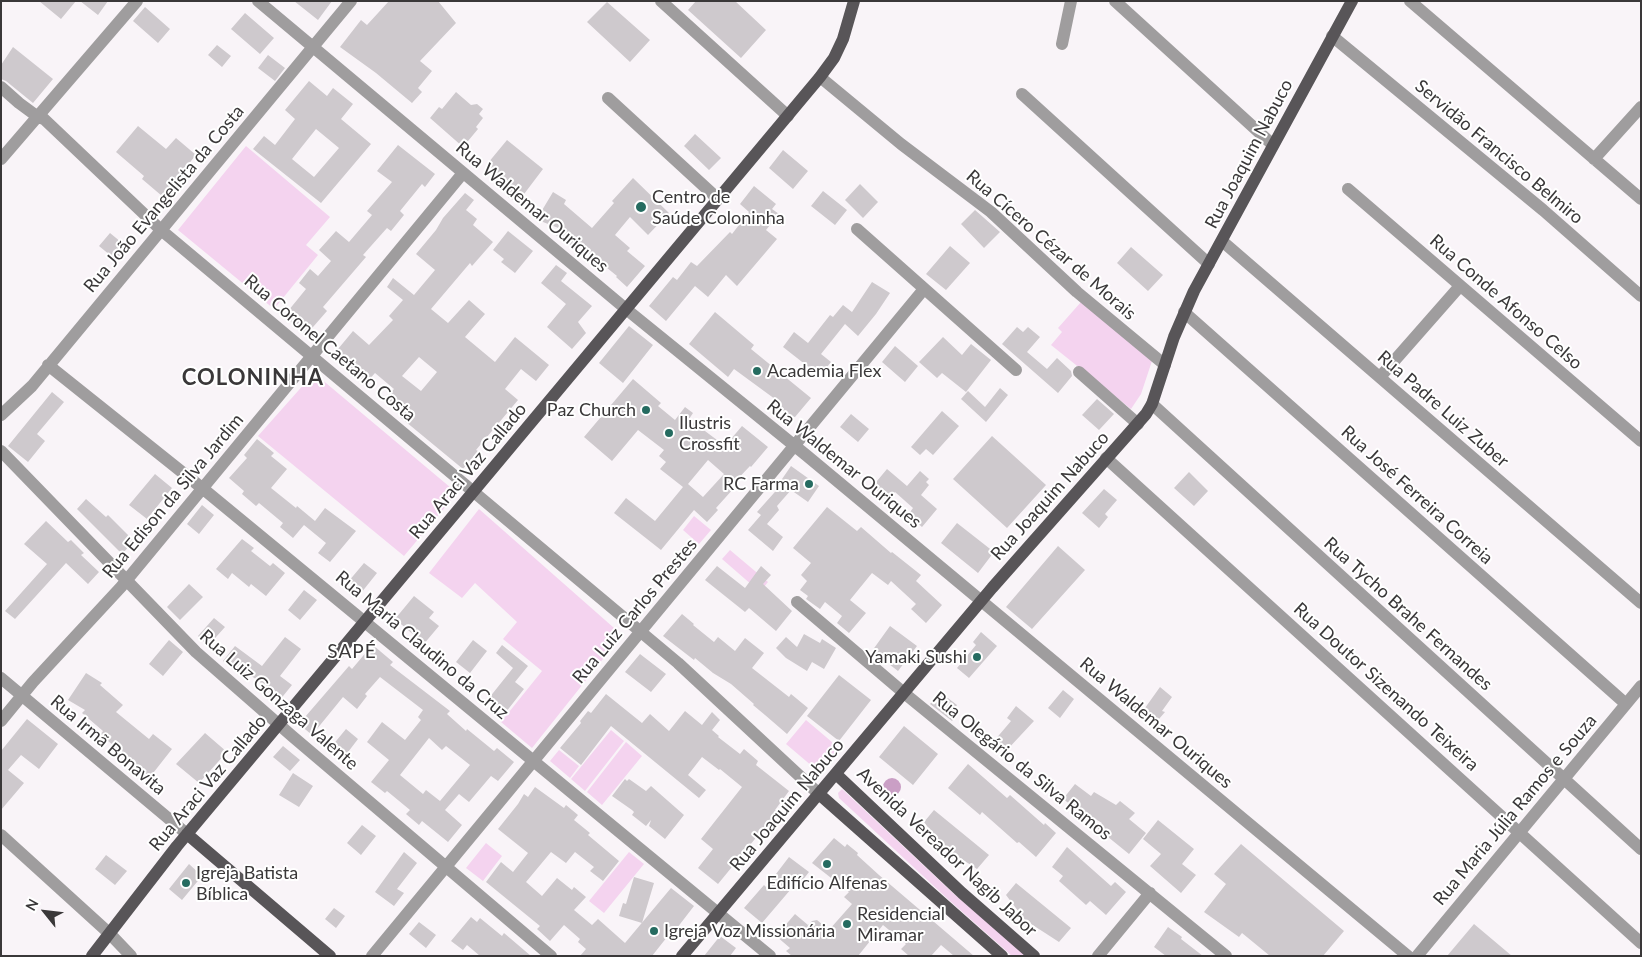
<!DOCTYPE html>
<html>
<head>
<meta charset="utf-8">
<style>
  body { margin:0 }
  #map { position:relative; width:1642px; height:957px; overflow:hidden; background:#f9f4f8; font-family:Lato,sans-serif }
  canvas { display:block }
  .frame { position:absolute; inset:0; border:2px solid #3a3839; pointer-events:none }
  .north { position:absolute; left:20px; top:887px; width:50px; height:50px; -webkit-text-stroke:4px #fff; paint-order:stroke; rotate:299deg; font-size:14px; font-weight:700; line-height:20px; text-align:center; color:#3a3839 }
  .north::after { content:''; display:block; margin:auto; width:18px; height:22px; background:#3a3839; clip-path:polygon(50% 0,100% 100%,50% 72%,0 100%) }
</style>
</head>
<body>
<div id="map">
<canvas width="1642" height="957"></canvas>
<div class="frame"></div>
<div class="north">N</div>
</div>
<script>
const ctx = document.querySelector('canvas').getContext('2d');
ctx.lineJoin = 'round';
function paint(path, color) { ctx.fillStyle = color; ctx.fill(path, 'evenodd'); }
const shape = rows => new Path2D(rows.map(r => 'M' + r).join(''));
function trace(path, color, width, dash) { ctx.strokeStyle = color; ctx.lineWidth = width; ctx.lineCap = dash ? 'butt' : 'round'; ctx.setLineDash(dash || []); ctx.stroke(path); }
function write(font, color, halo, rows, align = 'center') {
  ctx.font = font + ' Lato,sans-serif'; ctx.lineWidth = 4; ctx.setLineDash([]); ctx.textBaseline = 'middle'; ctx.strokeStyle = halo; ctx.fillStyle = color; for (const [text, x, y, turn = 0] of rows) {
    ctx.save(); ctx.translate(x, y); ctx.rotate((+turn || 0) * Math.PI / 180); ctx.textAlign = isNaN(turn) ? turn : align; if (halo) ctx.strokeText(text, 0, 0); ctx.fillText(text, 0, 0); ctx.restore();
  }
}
const green = shape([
  [246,146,330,217,306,245,318,255,274,309,178,230],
  [1081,302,1153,358,1141,394,1131,409,1051,345,1062,332,1058,328],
  [314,373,457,493,404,556,258,436],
  [479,509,622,635,532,748,501,722,542,671,503,639,517,622,475,583,462,598,429,573],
  [694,516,711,530,699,544,683,530],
  [730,550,768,582,760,592,722,559],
  [806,720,839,748,819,772,786,744],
  [611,730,624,741,585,791,571,779],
  [626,742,642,756,602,805,587,792],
  [559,750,579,766,570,778,550,761],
  [842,789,954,894,1028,956,1012,956,950,901,839,798,838,793],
  [486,843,502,856,483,881,466,868],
  [629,852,644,864,604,913,589,901]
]);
const water = shape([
  '883 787a9 9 0 1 1 18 0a9 9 0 1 1-18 0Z'
]);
const building = shape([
  [39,1,76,1,61,19],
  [80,1,108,1,98,15],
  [294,1,332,1,318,20],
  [389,1,438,1,456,23,420,61,432,71,418,88,422,92,412,103,376,73,340,47,361,20,367,25],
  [696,1,735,1,766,30,741,58,688,10],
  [607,2,650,40,630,62,587,22],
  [145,7,170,29,158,43,133,21],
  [245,13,274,38,260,54,231,29],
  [217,45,231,56,222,67,208,55],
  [13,47,53,79,33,103,6,81,1,79,1,65],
  [268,55,285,68,275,81,258,68],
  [309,81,327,96,333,88,353,104,341,119,371,144,321,203,253,149,264,136,275,145,295,119,285,110],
  [316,129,339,148,314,177,292,159],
  [456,92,471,105,477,104,483,109,479,114,483,118,476,127,478,129,463,147,430,118,439,107,442,109],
  [138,126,166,149,176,138,196,155,162,196,142,179,144,176,116,152],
  [695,134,721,158,709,170,684,146],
  [507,140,543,169,518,202,509,198,503,190,507,185,487,168,490,165,488,163],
  [398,145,435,174,425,187,422,184,400,211,404,215,391,231,387,228,363,255,366,257,323,307,327,311,306,335,284,316,306,289,299,283,310,269,318,276,331,261,319,250,336,231,349,242,372,215,367,211,392,182,377,171],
  [783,150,808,171,793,189,769,168],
  [633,178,669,213,648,235,630,217,615,235,630,248,627,251,645,266,627,287,616,277,617,276,575,242,571,246,565,240,563,241,556,235,561,229,543,222,538,217,553,192,566,200,564,204,592,228,614,203,612,201],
  [860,184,878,202,863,218,845,200],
  [754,186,776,204,772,209,779,214,766,230,777,239,737,286,726,275,708,297,695,286,666,321,649,306,673,277,677,280,691,262,697,266,730,232,732,234,749,212,740,204],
  [823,191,847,210,835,225,811,206],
  [465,193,474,200,466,210,477,219,473,225,493,242,472,266,470,263,431,309,448,323,469,300,485,314,465,337,495,362,515,337,549,365,536,381,521,369,505,389,518,400,476,450,478,451,463,469,400,417,403,412,386,398,394,389,375,373,366,383,333,355,353,331,369,345,393,320,389,316,403,300,387,287,393,278,414,295,435,270,416,254,436,230,443,218],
  [419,357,437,372,421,391,402,376],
  [975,210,1000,232,984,248,961,224],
  [508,231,533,251,515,273,501,262,504,259,493,250],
  [110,233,127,247,116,260,99,246],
  [950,246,970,263,946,290,926,274],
  [1131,247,1163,275,1148,291,1117,263],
  [556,265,567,273,561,281,592,306,578,322,586,333,572,349,547,327,566,304,541,283],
  [872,282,890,293,876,314,858,336,845,324,821,354,831,362,820,376,783,347,794,332,808,343,830,315,833,317,843,305,852,312],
  [715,312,754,345,751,349,811,398,795,417,790,416,776,406,779,402,734,369,728,377,689,344],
  [629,326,653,345,623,383,599,363],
  [1017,327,1023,332,1028,327,1040,337,1027,352,1047,369,1057,358,1071,371,1072,376,1058,393,1002,344],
  [943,337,962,355,971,344,991,360,966,392,942,373,937,378,919,362],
  [895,346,918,366,905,382,882,362],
  [633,379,661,403,658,406,675,420,685,407,693,413,689,419,725,446,742,426,768,447,751,467,750,466,731,486,734,488,716,508,718,510,707,522,694,510,661,550,614,513,626,498,655,521,683,487,660,469,666,462,659,456,664,450,638,430,612,461,584,437],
  [708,460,724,474,703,497,688,484],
  [1000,388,1008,395,986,422,961,399,968,391,985,407],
  [52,392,64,402,37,434,45,441,28,462,8,446],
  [1097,399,1114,414,1099,430,1082,415],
  [942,411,959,426,933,455,926,449,920,455,911,447],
  [851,414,869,429,858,442,840,427],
  [992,436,1046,485,1007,528,953,479],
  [257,439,274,453,271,456,287,469,271,488,296,508,297,506,315,521,325,508,356,531,330,562,318,553,326,543,304,525,293,538,280,527,283,523,259,503,256,506,242,494,244,491,229,478,247,458,244,455],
  [791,466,819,486,808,502,791,490,777,506,779,510,767,524,783,537,773,551,748,530,761,515,757,512,782,484,780,482],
  [887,469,907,486,920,471,929,479,926,482,929,485,921,495,937,509,922,527,908,515,913,508,895,492,888,501,872,487],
  [1189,472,1208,491,1194,506,1174,488],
  [155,474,172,488,147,519,129,505],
  [1104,489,1117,500,1105,514,1108,517,1099,528,1082,513],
  [86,499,106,517,108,515,134,541,122,554,77,509],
  [202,505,214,515,199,534,187,524],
  [827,507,857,531,861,527,891,553,892,552,921,575,916,581,942,605,926,623,911,609,916,604,891,581,888,585,872,573,850,600,866,613,849,633,837,623,842,616,825,602,820,609,806,599,808,596,800,590,807,581,801,575,811,563,793,548],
  [46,521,68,542,71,540,84,553,81,555,99,572,88,584,66,563,15,619,5,611,47,564,24,544],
  [957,523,994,552,978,573,941,543],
  [242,539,254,548,251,551,270,566,273,563,285,573,266,596,251,584,249,587,232,573,228,579,216,569],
  [1058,546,1085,570,1032,629,1006,607],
  [364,563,377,573,361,593,348,582],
  [717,566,745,588,761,566,771,575,763,584,792,611,776,631,749,608,745,612,705,580],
  [189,584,203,597,180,620,167,607],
  [304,590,317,600,300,620,288,610],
  [414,596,434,612,429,618,439,626,423,645,414,637,415,636,395,619],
  [682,614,694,624,693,625,714,642,718,637,735,651,745,638,764,653,752,668,789,697,791,694,808,708,787,734,765,715,753,705,754,704,731,684,713,673,695,658,694,660,663,636],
  [214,618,225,627,208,646,198,636],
  [890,626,917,646,898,671,872,651],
  [981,632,997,646,969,678,957,668,976,645,973,642],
  [804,634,820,643,822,639,836,648,824,669,812,662,807,671,786,658,776,648,786,637,797,647],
  [285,637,301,649,280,676,292,685,279,701,269,692,271,690,250,675,248,677,236,666,233,670,223,661,235,646,262,666],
  [169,640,183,652,163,676,149,664],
  [473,640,487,651,470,673,456,662],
  [502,645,528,666,515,682,524,689,506,712,489,698,513,668,496,653],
  [374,646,393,662,390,665,450,711,447,714,466,731,467,729,494,751,497,748,514,762,498,781,491,776,469,802,459,794,445,810,462,825,448,842,422,821,419,825,406,814,410,810,387,791,385,793,371,782,389,760,367,742,382,722,405,740,421,720,418,717,423,710,380,677,365,694,367,696,357,709,343,697,312,735,299,724,349,666,352,669,368,650,369,652],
  [429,738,442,750,446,746,470,765,440,801,426,790,423,794,400,775],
  [640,654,666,674,651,692,625,672],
  [86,673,102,683,100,685,123,705,116,712,149,739,153,734,172,749,150,777,131,763,133,760,100,735,103,731,82,713,85,710,68,700],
  [839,675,871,700,839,741,807,716],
  [1160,687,1172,697,1162,711,1165,712,1153,726,1123,701,1125,698,1145,708],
  [1063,690,1074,699,1060,718,1048,708],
  [940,692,957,705,955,708,959,713,952,721,930,704],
  [606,694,642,723,650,714,669,731,685,711,702,725,712,712,720,720,712,730,719,736,718,737,740,754,744,749,758,761,756,765,789,791,775,810,777,812,718,884,698,868,713,849,701,839,742,787,720,769,719,770,702,757,688,775,706,790,699,798,611,726,581,765,560,748,581,723,580,721,588,711,591,713],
  [1016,706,1034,721,1006,751,994,741,1011,721,1007,718],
  [27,719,58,744,39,769,21,755,8,770,24,783,1,810,1,751],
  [904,726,938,754,913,785,879,757],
  [346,729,358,739,345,756,332,746],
  [205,733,227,752,199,783,176,764],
  [283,746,300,760,290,771,273,757],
  [968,764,1007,798,1010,795,1044,825,1045,823,1056,833,1036,857,1019,842,1017,843,982,812,980,815,948,788],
  [293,773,313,786,299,807,279,795],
  [625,779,627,781,629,779,646,791,651,786,684,815,665,839,649,826,651,820,646,826,632,815,634,812,632,810,612,796],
  [1075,784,1091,796,1094,792,1116,805,1120,801,1135,813,1129,819,1146,833,1129,854,1097,828,1102,823,1079,809,1078,810,1063,799],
  [535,787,564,808,566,805,578,815,574,820,590,833,588,835,619,861,603,881,590,871,594,867,575,852,566,863,551,852,526,882,542,896,557,878,572,890,574,887,586,897,574,910,592,925,598,919,625,943,671,888,694,906,677,928,675,927,652,956,580,956,586,949,578,942,580,939,564,925,550,941,537,929,540,926,486,882,501,862,513,872,528,853,498,829,518,804,524,794,528,797],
  [934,810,989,855,977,869,943,847,924,822],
  [1158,820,1194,849,1182,864,1196,875,1181,893,1150,866,1161,854,1143,839],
  [362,825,376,836,361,855,347,843],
  [834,838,845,847,847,844,858,853,857,855,879,875,974,956,954,956,941,945,931,956,909,956,901,949,906,944,883,925,858,956,792,956,786,951,790,948,776,936,795,914,808,925,812,921,817,920,829,930,852,904,844,897,849,892,812,863],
  [1241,844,1344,931,1323,956,1270,956,1242,933,1239,937,1204,912,1226,884,1214,874],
  [1067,847,1111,886,1115,882,1126,892,1106,915,1090,901,1086,905,1059,881,1063,876,1052,867],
  [404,852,417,863,397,889,404,893,394,906,375,892],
  [106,855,127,871,115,885,95,869],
  [789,857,809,872,794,891,791,889,762,923,744,908,764,885,766,887],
  [189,864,202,876,182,900,169,889],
  [634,877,654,883,642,923,619,916,623,903,626,904],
  [1016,883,1071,928,1059,942,1025,920,1006,895],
  [334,908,345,916,336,928,325,919],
  [471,917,477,922,480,918,502,936,504,933,531,956,480,956,467,945,463,950,451,941],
  [419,922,436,935,426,948,409,934],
  [1474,924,1512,956,1447,956],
  [1168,927,1182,937,1181,939,1203,956,1166,956,1154,947],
  [720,936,736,948,730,956,704,956]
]);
const minor = shape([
  [258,1,626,309,806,455,1408,956],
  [661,1,788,116],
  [1115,1,1273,145],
  [1410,1,1641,199],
  [1332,36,1543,210,1641,296],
  [1062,44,1071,1],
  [820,77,901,144,991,212,1077,292,1165,365],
  [1,87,19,103,38,117,44,119,161,230,678,663,819,794],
  [1022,94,1209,264],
  [608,98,718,199],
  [1,159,137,1],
  [1594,159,1641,107],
  [1348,189,1641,441],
  [857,229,1016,370],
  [1222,241,1641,603],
  [1184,312,1626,704],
  [48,365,207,492,770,956],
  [1079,372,1138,424],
  [1380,377,1460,286],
  [1152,404,1641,849],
  [1,415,32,386,351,1],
  [1,451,196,652,292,736,551,956],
  [1106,458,1641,943],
  [797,602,904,693,1226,956],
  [1,678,187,834],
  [1,721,33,682,121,587,463,173],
  [1,835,110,934,131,956],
  [372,956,924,289],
  [1098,956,1150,893],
  [1417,956,1641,686]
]);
const major = shape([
  [836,774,962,893,1034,956],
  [819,794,1002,956],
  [187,834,330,956],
  [92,956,177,846,820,77,834,58,843,39,854,1],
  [682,956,992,588,1146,414,1152,404,1174,337,1194,291,1352,1]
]);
const markers = [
  [641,207,6,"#256b60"],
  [757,371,5,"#256b60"],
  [646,410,5,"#256b60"],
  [669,433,5,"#256b60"],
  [809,484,5,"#256b60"],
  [977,657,5,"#256b60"],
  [827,864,5,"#256b60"],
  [186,883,5,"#256b60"],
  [847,924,5,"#256b60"],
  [654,931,5,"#256b60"]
];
const streetNames = [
  ["Servidão Francisco Belmiro",1499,152,40],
  ["Rua Joaquim Nabuco",1249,154,-62],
  ["Rua João Evangelista da Costa",164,199,-50],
  ["Rua Waldemar Ouriques",532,207,40],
  ["Rua Cícero Cézar de Morais",1051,245,41],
  ["Rua Conde Afonso Celso",1506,302,41],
  ["Rua Coronel Caetano Costa",330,348,40],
  ["Rua Padre Luiz Zuber",1443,409,41],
  ["Rua Waldemar Ouriques",844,464,39],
  ["Rua Araci Vaz Callado",468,471,-50],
  ["Rua José Ferreira Correia",1417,495,42],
  ["Rua Edison da Silva Jardim",173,496,-50],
  ["Rua Joaquim Nabuco",1050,496,-48],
  ["Rua Luiz Carlos Prestes",635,611,-50],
  ["Rua Tycho Brahe Fernandes",1408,614,42],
  ["Rua Maria Claudino da Cruz",422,645,40],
  ["Rua Doutor Sizenando Teixeira",1386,687,42],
  ["Rua Luiz Gonzaga Valente",279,700,41],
  ["Rua Waldemar Ouriques",1156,723,40],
  ["Rua Irmã Bonavita",108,745,40],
  ["Rua Olegário da Silva Ramos",1022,766,39],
  ["Rua Araci Vaz Callado",208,783,-50],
  ["Rua Joaquim Nabuco",787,805,-50],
  ["Rua Maria Júlia Ramos e Souza",1515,810,-50],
  ["Avenida Vereador Nagib Jabor",947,852,43]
];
const poiNames = [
  ["Centro de",652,197],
  ["Saúde Coloninha",652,218],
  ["Academia Flex",767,371],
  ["Paz Church",636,410,"right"],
  ["Ilustris",679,423],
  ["Crossfit",679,444],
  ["RC Farma",799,484,"right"],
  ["Yamaki Sushi",967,657,"right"],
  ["Igreja Batista",196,873],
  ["Bíblica",196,894],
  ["Edifício Alfenas",827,883,"center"],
  ["Residencial",857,914],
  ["Miramar",857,935],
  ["Igreja Voz Missionária",664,931]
];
const neighbourhoodNames = [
  ["SAPÉ",352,652]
];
const districtNames = [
  ["COLONINHA",253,378]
];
paint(green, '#f4d3ef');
paint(water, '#ca9fc5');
paint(building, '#cec9cd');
trace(minor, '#9f9d9e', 12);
trace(major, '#585558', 12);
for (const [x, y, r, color] of markers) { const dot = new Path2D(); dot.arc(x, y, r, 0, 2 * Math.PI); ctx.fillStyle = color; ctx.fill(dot); trace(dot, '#fff', 2); }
write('18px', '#3a3839', '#fff', streetNames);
write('18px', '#3a3839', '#fff', poiNames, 'left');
ctx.letterSpacing = '1px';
write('19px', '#3a3839', '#fff', neighbourhoodNames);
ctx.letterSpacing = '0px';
ctx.letterSpacing = '1px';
write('bold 22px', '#3a3839', '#fff', districtNames);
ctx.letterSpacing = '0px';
</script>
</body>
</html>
